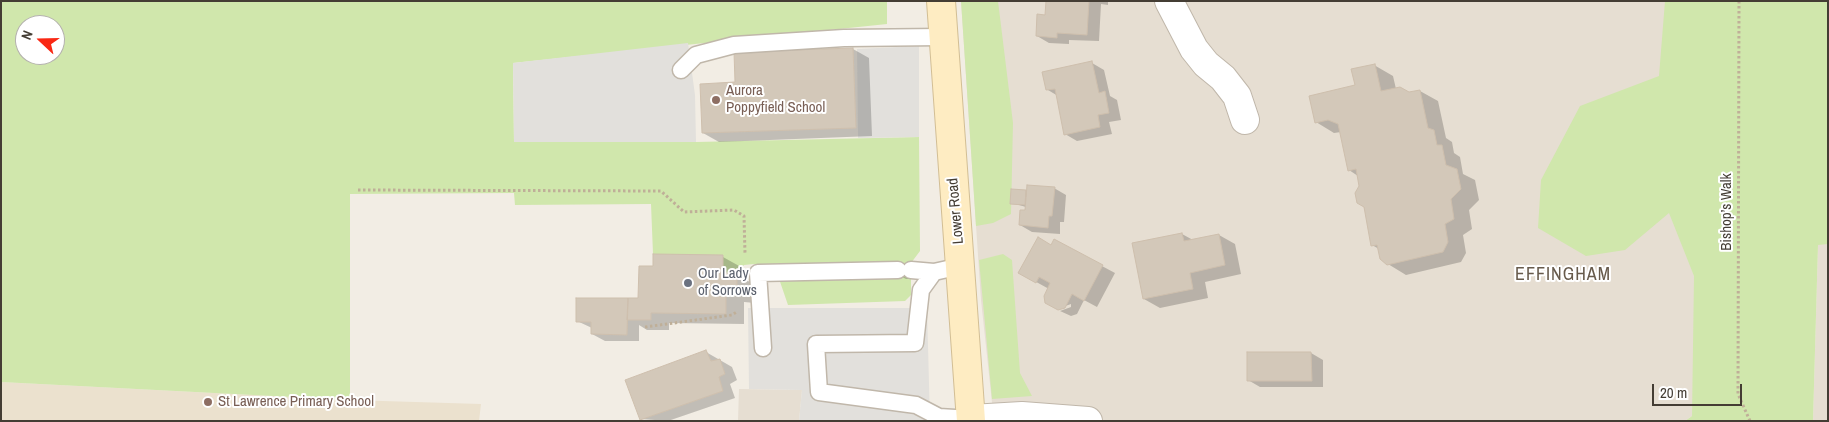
<!DOCTYPE html>
<html>
<head>
<meta charset="utf-8">
<style>
  body { margin:0 }
  #map { position:relative; width:1829px; height:422px; overflow:hidden; background:#f2ede4; font-family:"Archivo Narrow",sans-serif }
  canvas { display:block }
  .frame { position:absolute; inset:0; border:2px solid #443d34; pointer-events:none }
  .north { position:absolute; left:15px; top:15px; width:50px; height:50px; box-sizing:border-box; background:#fff; border:1px solid #b4b1ae; border-radius:50%; rotate:291deg; font-size:14px; font-weight:700; line-height:20px; text-align:center; color:#443d34 }
  .north::after { content:''; display:block; margin:auto; width:18px; height:22px; background:#f92814; clip-path:polygon(50% 0,100% 100%,50% 72%,0 100%) }
  .scale { position:absolute; left:1652px; top:384px; width:90px; height:22px; box-sizing:border-box; border:2px solid #443d34; border-top:0; padding-left:6px; font-size:15px; line-height:18px; white-space:nowrap; color:#443d34; -webkit-text-stroke:4px #fff; paint-order:stroke }
</style>
</head>
<body>
<div id="map">
<canvas width="1829" height="422"></canvas>
<div class="frame"></div>
<div class="north">N</div>
<div class="scale">20 m</div>
</div>
<script>
const ctx = document.querySelector('canvas').getContext('2d');
ctx.lineJoin = 'round';
function paint(path, color) { ctx.fillStyle = color; ctx.fill(path, 'evenodd'); }
const shape = rows => new Path2D(rows.map(r => 'M' + r).join(''));
function trace(path, color, width, dash) { ctx.strokeStyle = color; ctx.lineWidth = width; ctx.lineCap = dash ? 'butt' : 'round'; ctx.setLineDash(dash || []); ctx.stroke(path); }
function write(font, color, halo, rows, align = 'center') {
  ctx.font = font + ' "Archivo Narrow",sans-serif'; ctx.lineWidth = 4; ctx.setLineDash([]); ctx.textBaseline = 'middle'; ctx.strokeStyle = halo; ctx.fillStyle = color; for (const [text, x, y, turn = 0] of rows) {
    ctx.save(); ctx.translate(x, y); ctx.rotate((+turn || 0) * Math.PI / 180); ctx.textAlign = isNaN(turn) ? turn : align; if (halo) ctx.strokeText(text, 0, 0); ctx.fillText(text, 0, 0); ctx.restore();
  }
}
const residential = shape([
  [961,1,1733,1,1692,416,1685,421,994,421,981,300],
  [1818,244,1828,244,1828,421,1813,421],
  [739,389,802,390,799,421,738,421]
]);
const education = shape([
  [1,382,350,400,481,404,479,421,1,421]
]);
const green = shape([
  [1,1,887,1,887,24,513,63,514,142,696,142,919,137,920,251,911,263,911,295,905,301,788,305,776,270,754,264,744,265,737,273,723,273,653,254,651,204,515,205,514,193,350,194,350,400,1,382],
  [25,25,55,25,55,55,25,55],
  [961,1,998,1,1013,123,1011,214,993,223,976,226],
  [1665,1,1828,1,1828,244,1818,245,1813,421,1685,421,1692,416,1694,276,1669,213,1625,250,1586,256,1538,228,1541,180,1580,106,1659,76],
  [1003,254,1012,260,1020,373,1032,396,992,399,979,260]
]);
const parking = shape([
  [688,43,695,95,696,142,514,142,513,63],
  [919,46,919,137,858,138,857,49],
  [748,308,927,308,930,421,799,421,802,390,749,389]
]);
const shadow = shape([
  [1047,1,1108,1,1108,5,1101,4,1099,41,1069,40,1069,44,1049,43,1037,36,1046,16],
  [853,49,869,58,872,136,719,142,703,133,736,84,735,54],
  [1092,63,1104,70,1110,96,1117,100,1121,120,1109,122,1112,134,1077,141,1065,134,1058,96,1048,90],
  [1374,65,1393,76,1396,89,1409,93,1420,91,1438,101,1446,138,1452,142,1454,153,1460,157,1463,174,1475,180,1479,200,1469,210,1472,229,1463,235,1466,253,1461,262,1406,275,1388,264,1379,249,1372,245,1358,176,1349,170,1341,132,1334,133,1316,122,1356,86],
  [1054,188,1066,195,1064,222,1060,222,1060,234,1032,232,1020,225,1026,207,1012,203,1025,191],
  [1182,234,1193,240,1219,235,1235,244,1241,274,1205,282,1208,298,1160,308,1144,299],
  [1055,241,1115,273,1097,307,1084,300,1077,314,1071,316,1060,311,1071,307,1071,304,1057,309,1049,289,1020,273,1052,246],
  [723,257,741,267,741,277,755,285,755,303,744,302,744,324,669,323,669,330,647,330,639,325,639,341,605,341,592,334,592,328,577,321,639,300,654,267],
  [910,264,917,268,917,279,906,279,900,276,900,265],
  [706,352,732,367,737,380,730,384,735,398,668,421,641,419],
  [1311,353,1323,360,1323,387,1260,387,1248,380]
]);
const building = shape([
  [1046,1,1089,1,1087,35,1057,33,1057,38,1036,36,1037,14,1045,15,1046,1],
  [853,48,856,128,702,133,700,84,735,82,734,52,853,48],
  [1092,61,1099,93,1105,91,1109,113,1098,115,1100,127,1064,135,1055,89,1046,90,1042,72,1092,61],
  [1375,64,1381,91,1400,87,1409,92,1420,90,1428,128,1434,130,1437,145,1442,145,1446,165,1457,169,1461,189,1451,199,1454,219,1445,224,1448,242,1443,252,1387,265,1380,259,1377,245,1371,246,1364,207,1357,203,1355,193,1359,186,1356,169,1348,171,1338,124,1328,120,1315,123,1309,96,1355,85,1351,69,1375,64],
  [1027,185,1055,187,1052,216,1049,216,1048,228,1019,225,1020,210,1025,210,1027,185],
  [1011,189,1026,190,1025,205,1010,204,1011,189],
  [1182,233,1184,241,1219,234,1225,265,1190,273,1193,289,1143,299,1132,243,1182,233],
  [1038,237,1051,245,1054,239,1103,265,1084,301,1072,294,1065,308,1058,310,1045,303,1044,296,1050,283,1039,277,1036,283,1018,273,1038,237],
  [653,254,723,255,723,273,737,273,737,293,726,293,726,314,651,313,651,320,627,320,628,298,638,298,639,266,653,266,653,254],
  [576,298,628,298,627,335,591,334,591,322,576,322,576,298],
  [706,350,711,361,720,359,725,374,719,377,723,391,640,420,625,380,706,350],
  [1247,352,1311,352,1312,381,1247,381,1247,352]
]);
const path = shape([
  [1739,1,1738,394,1750,421],
  [358,190,661,191,684,212,734,210,744,216,745,254],
  [645,327,732,315,738,311]
]);
const lane = shape([
  [681,70,696,55,734,45,844,38,942,37],
  [961,266,934,272,921,290,915,343,816,344,819,392,916,405,939,417,971,419],
  [911,270,934,272],
  [763,348,758,273,898,270]
]);
const street = shape([
  [1169,1,1194,49,1206,64,1223,78,1237,96,1245,120],
  [971,419,1022,416,1088,421]
]);
const secondary = shape([
  [941,1,971,421]
]);
const markers = [
  [716,100,5,"#8d6e63"],
  [688,283,5,"#6b7280"],
  [208,402,5,"#8d6e63"]
];
const educationNames = [
  ["Aurora",726,91],
  ["Poppyfield School",726,108],
  ["St Lawrence Primary School",218,402]
];
const streetNames = [
  ["Lower Road",956,211,-95],
  ["Bishop’s Walk",1727,212,-90]
];
const worshipNames = [
  ["Our Lady",698,274],
  ["of Sorrows",698,291]
];
const quarterNames = [
  ["EFFINGHAM",1563,275]
];
paint(residential, '#e6ded2');
paint(education, '#ebe1ce');
paint(green, '#d0e7ac');
paint(parking, '#e2e0dc');
paint(shadow, '#0003');
paint(building, '#d3c8b9');
trace(building, '#cebfad', 1);
trace(lane, '#c0b7aa', 19);
trace(street, '#c0b7aa', 30);
trace(secondary, '#d2be94', 30);
trace(path, '#bfaf98', 3, [2.5, 2.5]);
trace(lane, '#fff', 16);
trace(street, '#fff', 28);
trace(secondary, '#feecc2', 28);
for (const [x, y, r, color] of markers) { const dot = new Path2D(); dot.arc(x, y, r, 0, 2 * Math.PI); ctx.fillStyle = color; ctx.fill(dot); trace(dot, '#fff', 2); }
write('15px', '#785e54', '#fff', educationNames, 'left');
write('15px', '#443d34', '#fff', streetNames);
write('15px', '#5b616d', '#fff', worshipNames, 'left');
ctx.letterSpacing = '1px';
write('18px', '#675a4b', '#fff', quarterNames);
ctx.letterSpacing = '0px';
</script>
</body>
</html>
